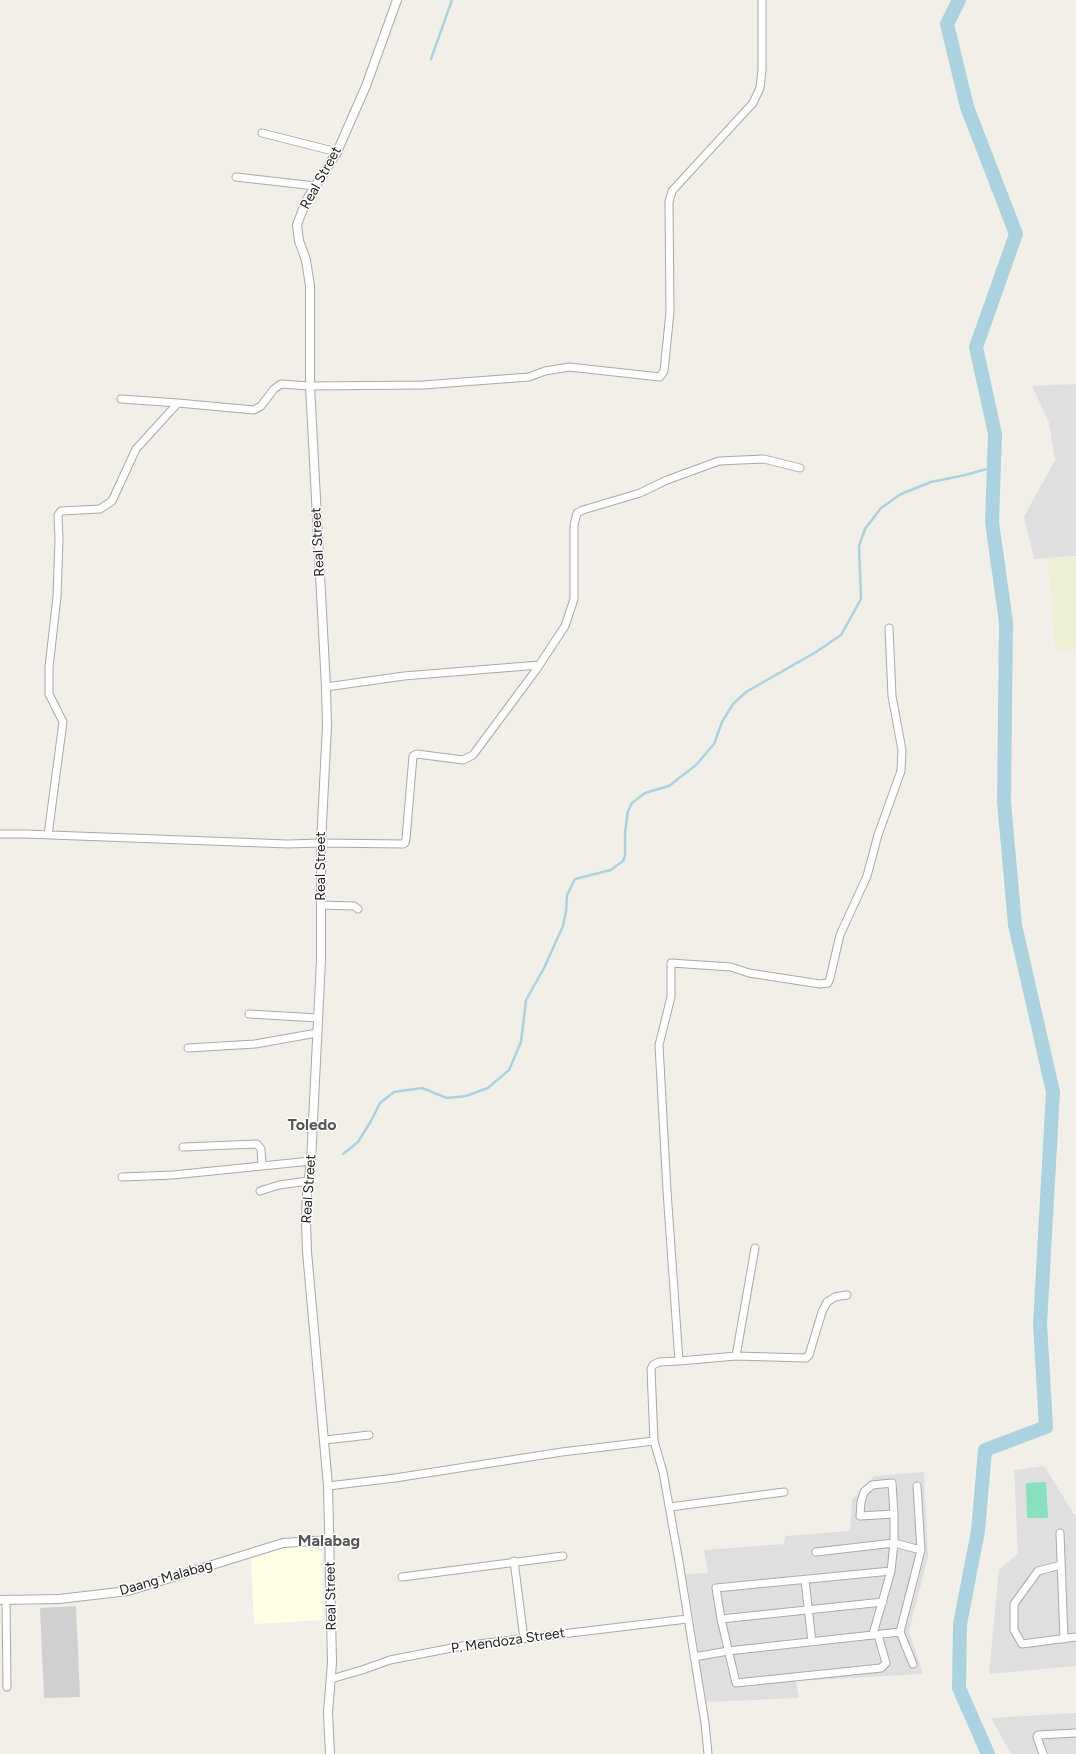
<!DOCTYPE html>
<html>
<head>
<meta charset="utf-8">
<style>
  body { margin:0 }
  canvas { display:block; background:#f2efe9 }
</style>
</head>
<body>
<canvas width="1076" height="1754"></canvas>
<script>
const ctx = document.querySelector('canvas').getContext('2d');
ctx.lineJoin = 'round';
function paint(path, color) { ctx.fillStyle = color; ctx.fill(path, 'evenodd'); }
const shape = rows => new Path2D(rows.map(r => 'M' + r).join(''));
function trace(path, color, width, dash) { ctx.strokeStyle = color; ctx.lineWidth = width; ctx.lineCap = dash ? 'butt' : 'round'; ctx.setLineDash(dash || []); ctx.stroke(path); }
function write(font, color, halo, rows, align = 'center') {
  ctx.font = font + ' Figtree,sans-serif'; ctx.lineWidth = 3; ctx.setLineDash([]); ctx.textBaseline = 'middle'; ctx.strokeStyle = halo; ctx.fillStyle = color; for (const [text, x, y, turn = 0] of rows) {
    ctx.save(); ctx.translate(x, y); ctx.rotate((+turn || 0) * Math.PI / 180); ctx.textAlign = isNaN(turn) ? turn : align; if (halo) ctx.strokeText(text, 0, 0); ctx.fillText(text, 0, 0); ctx.restore();
  }
}
const residential = shape([
  [1076,384,1076,556,1034,559,1024,517,1055,460,1049,423,1032,386],
  [1044,1466,1076,1517,1076,1666,989,1674,999,1569,1018,1554,1014,1470],
  [924,1472,928,1557,909,1631,923,1674,796,1681,799,1698,706,1702,686,1574,708,1573,704,1550,784,1544,785,1536,850,1531,852,1500,874,1476],
  [1076,1713,1076,1754,1011,1754,991,1718]
]);
const education = shape([
  [309,1546,322,1553,323,1620,254,1624,251,1556,282,1548]
]);
const religious = shape([
  [76,1606,80,1697,44,1698,40,1608]
]);
const farmland = shape([
  [1076,556,1076,649,1055,651,1048,558]
]);
const pitch = shape([
  [1046,1482,1048,1518,1027,1518,1026,1483]
]);
const stream = shape([
  [431,59,452,0],
  [343,1154,358,1142,371,1121,380,1103,394,1092,422,1088,447,1098,466,1096,488,1088,509,1070,521,1042,526,1000,544,968,563,926,566,912,567,895,575,879,611,870,623,861,625,856,625,833,628,811,632,803,645,793,669,786,696,765,714,744,722,722,733,704,746,692,816,652,841,635,861,599,859,546,865,529,881,508,901,494,931,482,965,475,994,467]
]);
const river = shape([
  [959,0,947,24,967,107,1016,234,976,347,995,434,992,522,1006,622,1004,802,1015,925,1053,1092,1040,1324,1046,1427,985,1450,978,1531,960,1624,959,1688,988,1754]
]);
const minor = shape([
  [262,133,337,152],
  [236,177,315,186],
  [121,399,178,403],
  [326,687,404,676,539,665],
  [0,834,25,834,288,844,321,843,403,844,405,843,406,839,413,756,417,754,463,760,473,755,536,670,565,626,574,599,574,525,577,513,583,510,640,493,667,480,719,461,764,459,800,468],
  [48,835,63,722,49,694,49,667,57,597,59,539,58,515,61,511,100,509,112,501,136,449,178,403,254,410,261,406,274,389,281,384,310,386,423,385,529,377,545,371,569,367,660,377,664,371,670,312,669,202,672,191,753,103,760,88,762,70,762,0],
  [321,905,354,906,358,909],
  [249,1014,318,1018],
  [188,1048,255,1044,317,1033],
  [183,1147,257,1144,261,1149,262,1166],
  [122,1177,173,1175,311,1161],
  [260,1191,279,1185,308,1181],
  [736,1356,755,1248],
  [679,1361,736,1356,806,1358,809,1355,822,1312,827,1302,835,1297,847,1295],
  [325,1440,369,1435],
  [328,1486,395,1478,562,1452,654,1441],
  [670,1507,784,1492],
  [1060,1533,1064,1639],
  [816,1552,894,1543,921,1550],
  [514,1561,524,1639],
  [1061,1565,1038,1571,1014,1604,1014,1630,1022,1644,1076,1637],
  [891,1571,894,1543,894,1514,892,1483,872,1485,864,1492,861,1502,860,1516,894,1514],
  [402,1577,563,1556],
  [805,1580,812,1642],
  [6,1600,7,1687],
  [721,1619,883,1602],
  [873,1634,891,1571,716,1588,721,1619,736,1683,881,1668,886,1663,878,1635],
  [694,1657,728,1651,900,1632],
  [913,1664,900,1632,921,1550,917,1486],
  [331,1679,362,1670,390,1660,462,1646,687,1619],
  [708,1754,705,1723,679,1562,663,1472,654,1441,651,1369,653,1365,659,1362,679,1361,667,1191,659,1045,671,997,671,963,731,967,749,973,820,984,828,983,830,978,840,935,867,876,878,835,901,771,902,750,892,696,889,628],
  [1043,1754,1037,1737,1038,1735,1076,1733]
]);
const tertiary = shape([
  [0,1600,59,1599,128,1591,283,1543,330,1540],
  [330,1754,328,1713,332,1662,328,1486,307,1252,306,1220,307,1193,311,1161,321,960,321,843,327,726,326,687,310,386,310,286,306,260,299,241,297,225,306,201,337,152,366,86,397,0]
]);
const streetNames = [
  ["Real Street",321,178,-61],
  ["Real Street",318,542,-93],
  ["Real Street",321,866,-90],
  ["Real Street",309,1189,-86],
  ["Daang Malabag",166,1578,-16],
  ["Real Street",331,1596,-91],
  ["P. Mendoza Street",508,1641,-8]
];
const quarterNames = [
  ["Toledo",312,1125],
  ["Malabag",329,1541]
];
paint(residential, '#e0dfdf');
paint(education, '#ffffe5');
paint(religious, '#d0d0d0');
paint(farmland, '#eef0d5');
paint(pitch, '#88e0be');
trace(stream, '#aad3df', 2.5);
trace(river, '#aad3df', 14);
trace(minor, '#a9a9a9', 9);
trace(tertiary, '#a9a9a9', 10);
trace(minor, '#fff', 7);
trace(tertiary, '#fff', 8);
write('14px', '#222', '#fff', streetNames);
write('bold 16px', '#555', '#fff', quarterNames);
</script>
</body>
</html>
